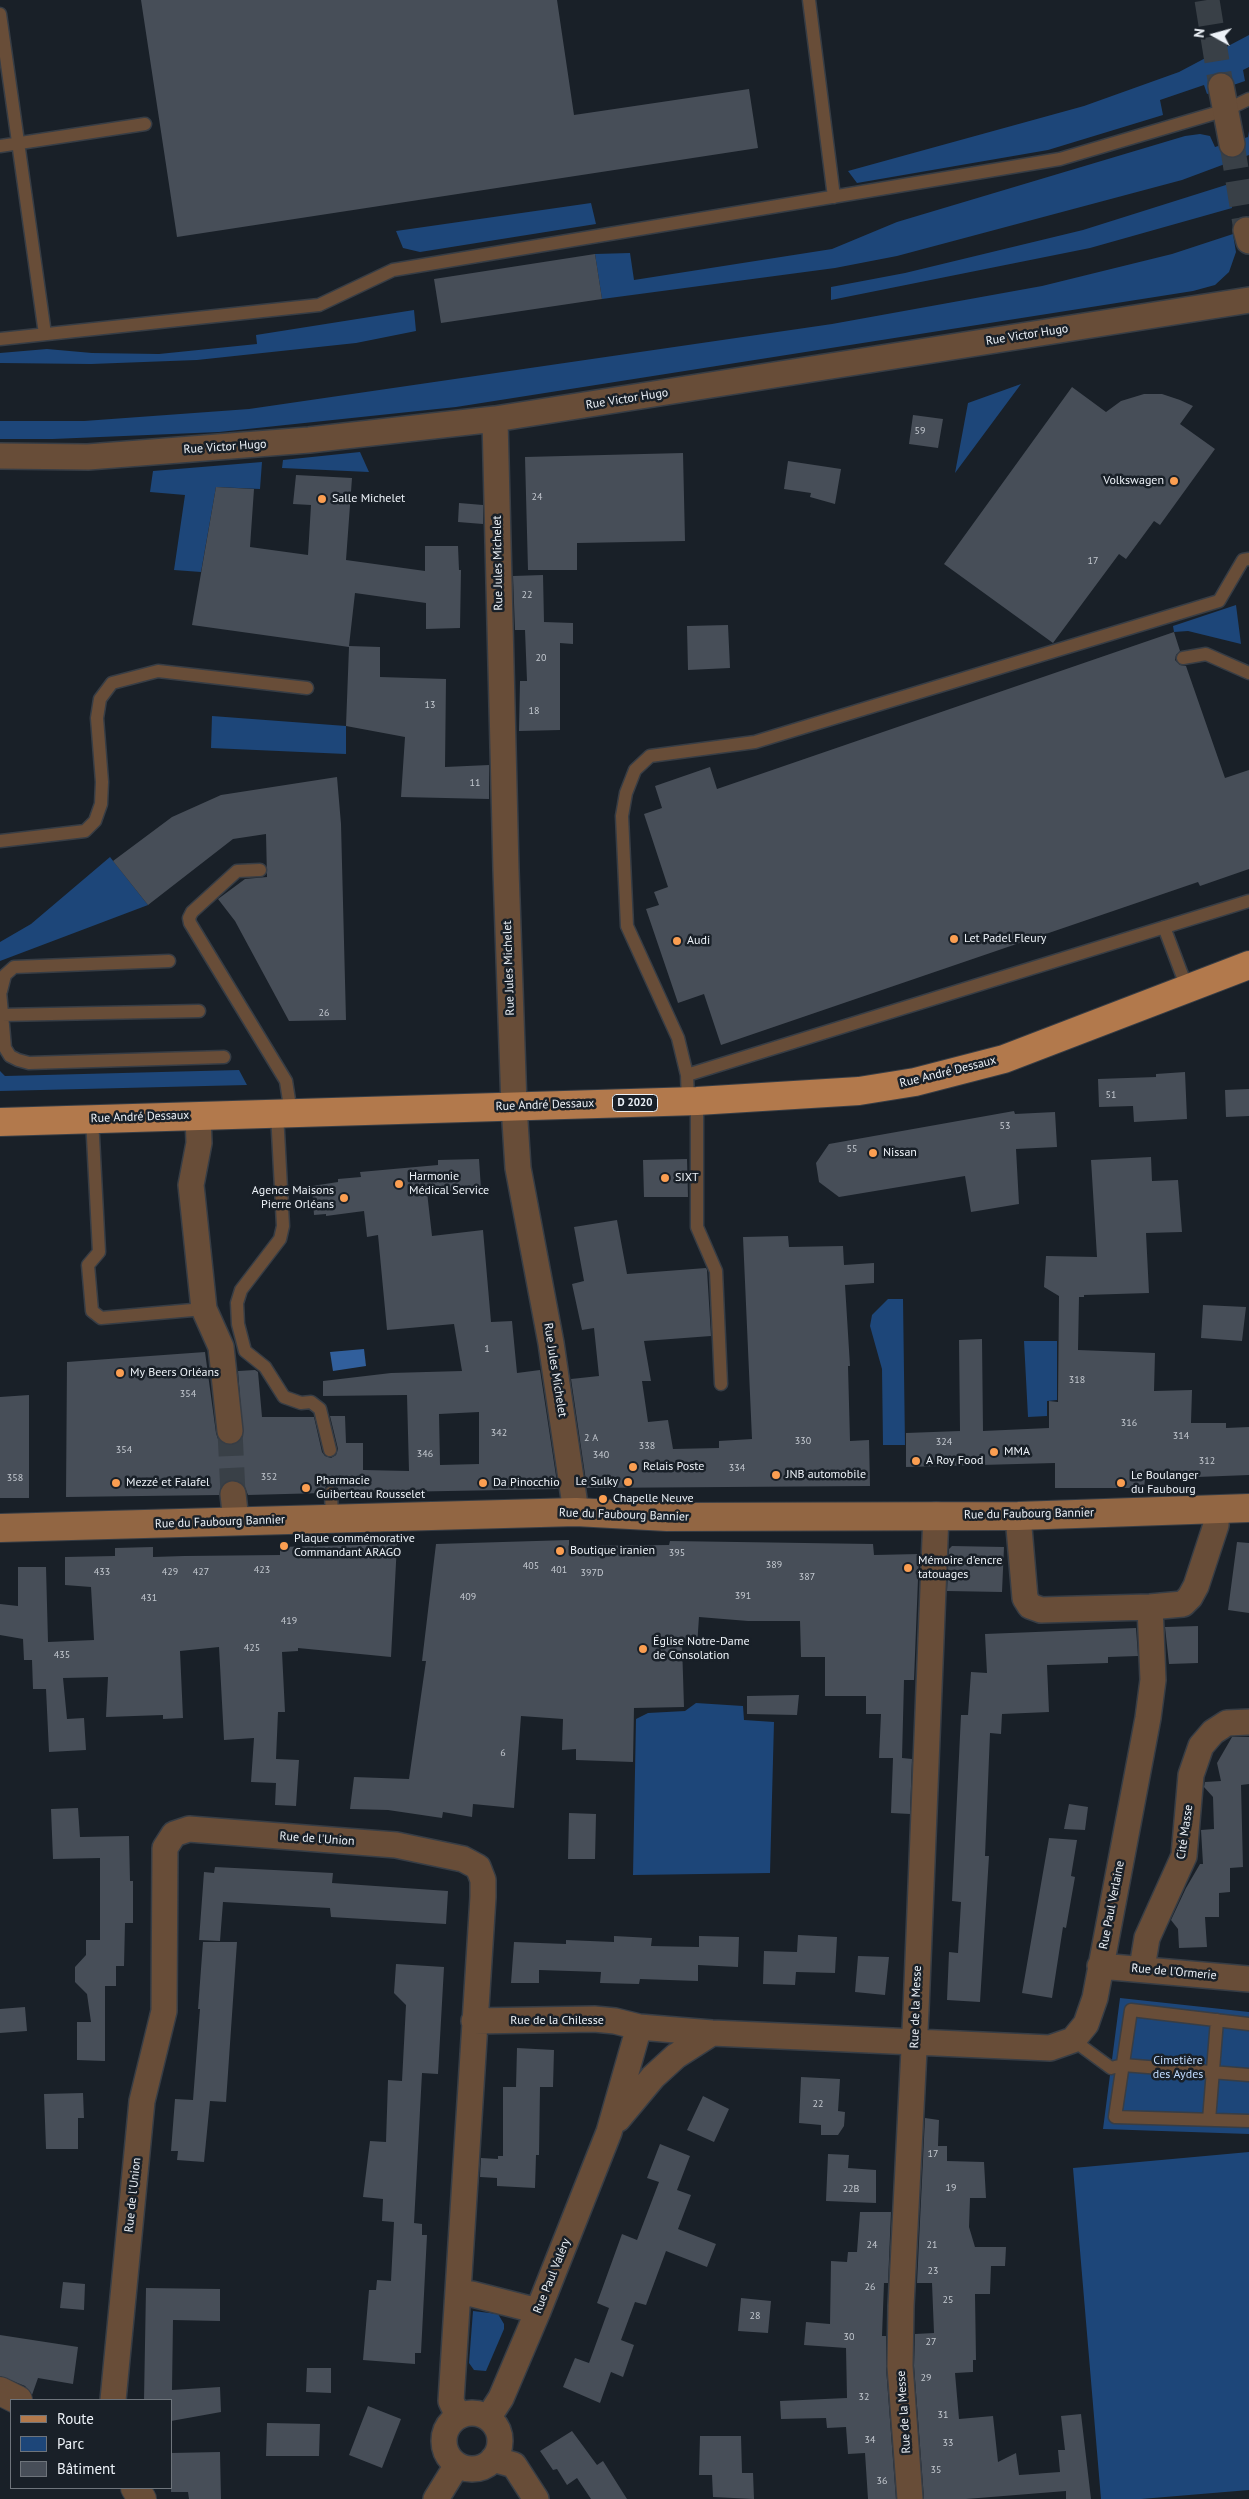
<!DOCTYPE html>
<html>
<head>
<meta charset="utf-8">
<style>
  body { margin:0 }
  #map { position:relative; width:1249px; height:2499px; overflow:hidden; background:#192028; font-family:"PT Sans",sans-serif }
  canvas { display:block }
  .legend { position:absolute; left:10px; top:2399px; width:162px; height:90px; box-sizing:border-box; background:#192028; border:1px solid #6e747b; margin:0; padding:6px 9px; list-style:none; font-size:15px; color:#edf2f8 }
  .legend li { display:flex; align-items:center; gap:10px; height:25px }
  .legend b { width:25px; border:1px solid #6e747b }
  .north { position:absolute; left:1189px; top:10px; width:50px; height:50px; -webkit-text-stroke:4px #192028; paint-order:stroke; rotate:277deg; font-size:14px; font-weight:700; line-height:20px; text-align:center; color:#edf2f8 }
  .north::after { content:''; display:block; margin:auto; width:18px; height:22px; background:#edf2f8; clip-path:polygon(50% 0,100% 100%,50% 72%,0 100%) }
</style>
</head>
<body>
<div id="map">
<canvas width="1249" height="2499"></canvas>
<ul class="legend">
<li><b style="height:6px;background:#b2794c"></b>Route</li>
<li><b style="height:14px;background:#1d4679"></b>Parc</li>
<li><b style="height:14px;background:#474e58"></b>Bâtiment</li>
</ul>
<div class="north">N</div>
</div>
<script>
const ctx = document.querySelector('canvas').getContext('2d');
ctx.lineJoin = 'round';
function paint(path, color) { ctx.fillStyle = color; ctx.fill(path, 'evenodd'); }
const shape = rows => new Path2D(rows.map(r => 'M' + r).join(''));
function trace(path, color, width, dash) { ctx.strokeStyle = color; ctx.lineWidth = width; ctx.lineCap = dash ? 'butt' : 'round'; ctx.setLineDash(dash || []); ctx.stroke(path); }
function write(font, color, halo, rows, align = 'center') {
  ctx.font = font + ' "PT Sans",sans-serif'; ctx.lineWidth = 5; ctx.setLineDash([]); ctx.textBaseline = 'middle'; ctx.strokeStyle = halo; ctx.fillStyle = color; for (const [text, x, y, turn = 0] of rows) {
    ctx.save(); ctx.translate(x, y); ctx.rotate((+turn || 0) * Math.PI / 180); ctx.textAlign = isNaN(turn) ? turn : align; if (halo) ctx.strokeText(text, 0, 0); ctx.fillText(text, 0, 0); ctx.restore();
  }
}
const green = shape([
  [1249,35,1249,67,1243,70,1245,81,1207,94,1204,85,1160,100,1163,115,1048,150,857,183,848,171,1084,106,1179,72],
  [1249,131,1249,155,1182,180,897,256,835,268,602,299,595,254,630,253,634,280,832,249,897,222,1185,136,1200,134,1210,136,1215,147,1248,137],
  [1229,184,1232,208,1090,248,831,300,831,287,905,273,1083,230],
  [591,203,596,224,420,252,403,248,396,231],
  [1233,234,1236,252,1229,272,1215,285,1193,291,456,407,219,432,53,439,0,439,0,421,84,421,249,409,832,324,1042,286,1172,254],
  [414,310,416,331,356,343,197,360,91,364,0,363,0,353,47,349,92,353,159,354,257,344,256,335],
  [1021,384,955,473,968,403],
  [360,452,369,472,282,468,283,460],
  [262,462,260,489,216,487,201,572,174,570,185,495,150,492,153,471],
  [1236,605,1241,644,1188,631,1174,632,1173,626],
  [212,716,346,726,346,754,211,748],
  [110,857,148,905,0,961,0,942,31,924],
  [239,1070,247,1085,0,1091,0,1071,5,1076],
  [888,1299,903,1299,905,1445,883,1445,882,1369,870,1326,872,1315],
  [1024,1341,1057,1341,1057,1400,1047,1401,1047,1416,1028,1417],
  [696,1703,743,1706,744,1720,774,1722,770,1873,633,1875,636,1719,648,1713,685,1711],
  [1120,1998,1249,2012,1249,2134,1103,2129],
  [1249,2152,1249,2490,1141,2499,1101,2499,1073,2168],
  [473,2311,498,2314,504,2324,504,2329,486,2371,474,2370,469,2363]
]);
const water = shape([
  [364,1349,366,1366,333,1371,330,1352]
]);
const building = shape([
  [141,0,557,0,574,115,749,89,758,148,177,237],
  [595,254,602,299,441,323,434,279],
  [1072,387,1106,412,1121,401,1144,394,1162,394,1180,400,1193,406,1180,424,1215,449,1160,525,1154,521,1126,559,1119,554,1053,643,944,564],
  [913,415,943,419,938,448,909,444],
  [683,453,685,541,577,543,577,570,528,570,525,457],
  [788,461,841,469,835,504,810,497,811,493,784,489],
  [296,475,352,478,346,560,425,571,425,546,458,546,459,570,461,570,460,628,426,629,426,603,355,593,349,646,380,647,380,677,446,679,445,767,489,765,489,799,401,797,405,737,346,726,349,647,192,625,216,487,254,489,250,547,308,555,311,505,293,504],
  [459,503,483,505,483,524,458,522],
  [543,575,544,622,573,623,573,644,560,643,560,730,519,731,520,681,527,681,525,630,515,630,513,576],
  [728,625,730,668,688,670,687,626],
  [1174,632,1180,651,1176,655,1175,660,1180,665,1186,666,1225,778,1249,770,1249,869,1200,886,1198,882,721,1045,704,994,678,1003,646,909,659,905,654,892,668,887,644,814,662,808,655,786,710,767,717,789],
  [337,777,341,824,346,1020,289,1021,235,921,218,899,245,879,267,877,266,834,233,839,148,905,113,861,172,817,221,795],
  [1185,1072,1187,1119,1134,1122,1133,1106,1099,1107,1098,1079,1156,1077,1156,1074],
  [1249,1089,1249,1116,1226,1117,1225,1090],
  [1014,1111,1015,1114,1055,1112,1057,1147,1016,1149,1019,1204,971,1212,965,1176,839,1197,819,1182,816,1163,829,1144],
  [1151,1157,1152,1181,1178,1180,1182,1232,1146,1233,1149,1293,1084,1295,1084,1297,1079,1297,1078,1350,1155,1353,1154,1391,1192,1390,1191,1423,1226,1423,1226,1428,1249,1427,1249,1475,1145,1479,1144,1488,1055,1488,1055,1463,906,1467,906,1433,960,1431,959,1340,982,1339,983,1431,1049,1428,1049,1401,1058,1402,1059,1296,1044,1287,1046,1256,1097,1257,1091,1160],
  [479,1159,481,1189,427,1192,432,1236,483,1230,491,1322,512,1321,517,1373,540,1370,558,1489,339,1493,338,1488,331,1485,326,1486,323,1493,248,1495,244,1485,232,1480,224,1483,219,1495,66,1497,67,1362,205,1352,216,1433,218,1439,224,1444,231,1445,238,1443,243,1436,238,1371,255,1370,258,1372,262,1417,314,1417,322,1452,325,1456,331,1458,336,1455,338,1449,330,1416,345,1416,346,1443,363,1443,363,1470,409,1471,407,1395,323,1396,323,1381,391,1373,462,1371,454,1324,387,1330,378,1235,367,1237,364,1211,326,1216,326,1214,314,1215,312,1186,338,1182,338,1179,361,1177,360,1172,438,1165,438,1160],
  [479,1412,479,1464,440,1465,439,1414],
  [687,1159,688,1197,644,1197,643,1160],
  [617,1220,627,1274,706,1268,707,1270,711,1336,644,1341,651,1381,642,1381,648,1422,668,1420,673,1449,719,1448,719,1441,752,1439,743,1237,788,1236,789,1247,843,1246,844,1265,874,1263,874,1283,845,1285,850,1366,848,1366,850,1441,869,1440,870,1486,587,1488,571,1379,599,1376,594,1328,582,1330,572,1284,584,1281,574,1227],
  [1203,1305,1246,1307,1242,1341,1201,1338],
  [29,1395,29,1498,0,1498,0,1397],
  [569,1540,569,1546,669,1545,670,1541,873,1544,874,1555,919,1554,914,1680,904,1680,902,1758,912,1759,910,1814,891,1813,893,1758,898,1758,879,1758,881,1714,866,1714,866,1696,825,1696,825,1657,801,1657,800,1621,748,1621,699,1617,697,1647,682,1644,684,1707,634,1708,633,1762,576,1760,576,1749,562,1750,563,1719,521,1716,514,1808,473,1804,472,1817,443,1812,442,1818,388,1810,350,1809,354,1777,409,1779,426,1661,422,1661,436,1544],
  [1237,1542,1249,1543,1249,1613,1228,1610],
  [397,1544,391,1657,298,1648,298,1651,282,1652,285,1712,278,1712,276,1759,299,1760,296,1806,275,1805,276,1783,251,1782,254,1738,224,1740,219,1647,180,1651,183,1718,163,1719,163,1715,106,1717,108,1677,63,1678,67,1719,84,1718,86,1750,49,1752,46,1689,33,1689,32,1660,24,1660,23,1639,0,1635,0,1604,18,1606,18,1567,46,1567,48,1642,94,1640,91,1587,65,1585,65,1557,115,1556,115,1548,153,1547,153,1557,184,1556,280,1555,280,1547],
  [952,1546,1004,1547,1002,1592,947,1591,949,1549],
  [1198,1626,1198,1663,1169,1664,1165,1627],
  [1136,1628,1138,1656,1108,1657,1108,1663,1047,1665,1049,1712,1002,1714,1001,1734,990,1733,985,1856,989,1856,980,2002,947,2000,949,1952,958,1953,961,1902,952,1901,961,1715,968,1715,971,1672,987,1673,985,1634],
  [799,1695,797,1715,747,1714,747,1696],
  [1232,1737,1249,1737,1249,1784,1241,1785,1243,1867,1230,1868,1230,1892,1219,1893,1219,1917,1205,1917,1207,1947,1179,1948,1178,1929,1171,1920,1186,1888,1200,1864,1203,1864,1201,1830,1214,1829,1213,1797,1204,1787,1205,1782,1221,1781,1217,1763],
  [1069,1804,1088,1807,1085,1830,1064,1829],
  [78,1808,80,1837,129,1836,130,1881,133,1881,133,1923,125,1923,124,1966,116,1966,116,1986,105,1986,105,2061,77,2060,77,2022,91,2022,87,1994,75,1982,75,1967,86,1955,86,1940,100,1940,100,1858,53,1859,51,1809],
  [569,1813,596,1814,595,1859,568,1859],
  [1049,1838,1077,1840,1071,1876,1075,1877,1066,1928,1063,1927,1052,1998,1022,1993],
  [215,1867,333,1873,332,1883,448,1891,446,1924,331,1917,330,1908,223,1902,220,1941,199,1940,204,1872,214,1873],
  [798,1935,837,1937,835,1973,796,1972,795,1985,763,1984,764,1951,797,1952],
  [614,1936,652,1938,651,1946,699,1947,699,1936,739,1937,738,1967,698,1965,698,1981,640,1979,639,1984,600,1983,601,1972,539,1970,539,1983,511,1983,514,1942,566,1944,566,1940,614,1942],
  [203,1942,237,1942,226,2102,210,2101,204,2162,177,2160,178,2151,171,2151,175,2099,193,2100,200,2009,198,2009],
  [858,1956,889,1957,885,1995,855,1992],
  [396,1964,444,1967,438,2074,422,2073,414,2223,422,2224,422,2235,427,2235,421,2353,415,2353,415,2364,363,2360,369,2290,376,2290,377,2280,391,2281,394,2222,382,2221,383,2199,363,2197,370,2141,386,2142,388,2080,402,2081,406,2005,394,1993],
  [25,2007,27,2031,0,2033,0,2009],
  [517,2048,554,2050,553,2087,540,2087,539,2155,536,2155,535,2188,497,2186,497,2178,480,2177,481,2158,498,2159,498,2156,503,2156,503,2087,516,2087],
  [801,2077,840,2079,838,2111,845,2112,844,2126,838,2135,821,2135,821,2125,799,2123],
  [83,2093,84,2118,78,2118,78,2149,46,2149,44,2094],
  [703,2096,729,2109,714,2142,687,2130],
  [925,2118,939,2120,938,2146,947,2146,947,2161,984,2162,986,2198,970,2198,969,2227,975,2247,1006,2247,1005,2266,991,2266,990,2294,975,2294,976,2360,973,2360,973,2372,955,2373,959,2419,993,2416,998,2462,1016,2453,1019,2475,1060,2472,1058,2450,1065,2450,1061,2416,1081,2414,1091,2499,1066,2499,1066,2491,966,2499,924,2499,914,2366,915,2334,934,2333,932,2283,917,2283],
  [660,2144,690,2156,677,2190,691,2195,678,2229,716,2244,707,2267,666,2251,646,2305,635,2302,621,2340,634,2345,623,2377,611,2372,600,2403,563,2387,575,2358,589,2363,609,2308,597,2303,622,2234,637,2240,659,2182,647,2178],
  [828,2154,849,2155,848,2168,876,2170,876,2203,826,2201],
  [860,2212,891,2212,888,2283,884,2283,882,2336,886,2336,886,2367,896,2499,868,2499,865,2453,848,2454,846,2427,827,2428,826,2418,781,2419,780,2401,847,2398,846,2348,804,2345,806,2322,830,2324,831,2261,847,2262,848,2252,857,2252],
  [63,2282,85,2284,84,2310,60,2308],
  [146,2288,220,2289,220,2321,173,2320,172,2390,220,2387,221,2412,171,2421,171,2400,144,2400],
  [741,2298,771,2301,768,2333,738,2331],
  [0,2335,78,2347,73,2384,38,2378,32,2395,25,2386,0,2376],
  [307,2368,331,2368,331,2393,306,2392],
  [368,2406,401,2419,382,2468,349,2455],
  [267,2423,320,2424,319,2456,266,2456],
  [572,2431,597,2465,603,2461,627,2499,591,2499,577,2478,567,2485,557,2469,553,2470,540,2451],
  [700,2436,741,2436,742,2473,753,2473,754,2499,713,2497,712,2475,699,2475],
  [220,2452,221,2499,189,2499,188,2492,171,2492,171,2453]
]);
const minorTunnel = shape([
  [1207,0,1221,86],
  [1232,144,1246,230],
  [230,1431,233,1494]
]);
const service = shape([
  [809,0,834,197],
  [0,14,45,334],
  [0,146,145,124],
  [0,339,319,305,393,270,1060,159,1226,110,1249,99],
  [1183,658,1206,654,1249,673],
  [0,841,85,831,95,821,101,804,102,782,97,718,100,699,112,683,158,671,307,688],
  [260,870,237,871,192,912,189,918,190,923,286,1081,291,1113],
  [1164,927,1187,988],
  [0,991,5,1048,10,1056,18,1060,29,1063,224,1057],
  [1,991,5,975,14,967,169,961],
  [2,1015,199,1011],
  [687,1075,1249,901],
  [688,1101,687,1075,678,1038,627,926,622,816,626,793,635,770,650,756,755,742,1219,601,1243,560,1249,559],
  [697,1101,697,1227,716,1271,721,1384],
  [277,1113,283,1226,280,1239,241,1290,237,1303,238,1324,245,1351,265,1367,284,1397,301,1403,311,1402,320,1409,330,1450],
  [92,1118,99,1252,88,1265,92,1311,101,1318,204,1309],
  [331,1493,332,1519],
  [1249,2024,1131,2010,1115,2117,1249,2121],
  [1073,2040,1111,2068,1123,2065,1249,2075],
  [1209,2120,1217,2020]
]);
const minor = shape([
  [1221,86,1232,144],
  [1246,230,1249,241],
  [495,419,506,870,514,1106,518,1168,551,1343,576,1512],
  [0,456,88,457,309,440,495,419,1249,300],
  [198,1116,199,1143,191,1185,204,1309,221,1347,230,1431],
  [233,1494,236,1521],
  [1018,1516,1025,1598,1030,1606,1041,1610,1150,1607,1183,1604,1190,1597,1196,1586,1216,1525,1217,1509],
  [1100,1966,1249,1979],
  [1142,1968,1147,1938,1184,1856,1191,1775,1201,1746,1213,1732,1227,1723,1249,1722],
  [474,2021,594,2019,615,2021,639,2027,712,2033,1050,2048,1073,2040,1086,2024,1095,1998,1148,1718,1153,1680,1150,1607],
  [618,2119,653,2077,676,2056,712,2033],
  [458,2294,472,2294,538,2311],
  [113,2400,142,2101,164,2011,165,1848,174,1834,189,1829,396,1845,463,1859,478,1867,483,1880,483,1897,451,2401,458,2416],
  '444 2441a28 28 0 1 1 56 0a28 28 0 1 1-56 0Z',
  [488,2418,501,2398,538,2311,609,2132,639,2027],
  [493,2459,514,2465,536,2499],
  [436,2499,457,2465],
  [910,2499,900,2366,901,2306,916,2010,936,1515]
]);
const tertiary = shape([
  [0,2391,18,2400],
  [135,2488,142,2499]
]);
const secondary = shape([
  [0,1528,576,1512,667,1517,1018,1516,1249,1508]
]);
const primary = shape([
  [0,1122,697,1101,859,1091,915,1082,1004,1059,1249,965]
]);
const markers = [
  [1174,481,5,"#fb9e51"],
  [322,499,5,"#fb9e51"],
  [954,939,5,"#fb9e51"],
  [677,941,5,"#fb9e51"],
  [873,1153,5,"#fb9e51"],
  [665,1178,5,"#fb9e51"],
  [399,1184,5,"#fb9e51"],
  [344,1198,5,"#fb9e51"],
  [120,1373,5,"#fb9e51"],
  [994,1452,5,"#fb9e51"],
  [916,1461,5,"#fb9e51"],
  [633,1467,5,"#fb9e51"],
  [776,1475,5,"#fb9e51"],
  [628,1482,5,"#fb9e51"],
  [116,1483,5,"#fb9e51"],
  [483,1483,5,"#fb9e51"],
  [1121,1483,5,"#fb9e51"],
  [306,1488,5,"#fb9e51"],
  [603,1499,5,"#fb9e51"],
  [284,1546,5,"#fb9e51"],
  [560,1551,5,"#fb9e51"],
  [908,1568,5,"#fb9e51"],
  [643,1649,5,"#fb9e51"]
];
const numberNames = [
  ["59",920,431],
  ["24",537,497],
  ["17",1093,561],
  ["22",527,595],
  ["20",541,658],
  ["13",430,705],
  ["18",534,711],
  ["11",475,783],
  ["26",324,1013],
  ["51",1111,1095],
  ["53",1005,1126],
  ["55",852,1149],
  ["1",487,1349],
  ["318",1077,1380],
  ["354",188,1394],
  ["316",1129,1423],
  ["342",499,1433],
  ["314",1181,1436],
  ["2 A",591,1438],
  ["330",803,1441],
  ["324",944,1442],
  ["338",647,1446],
  ["354",124,1450],
  ["346",425,1454],
  ["340",601,1455],
  ["312",1207,1461],
  ["334",737,1468],
  ["352",269,1477],
  ["358",15,1478],
  ["395",677,1553],
  ["389",774,1565],
  ["405",531,1566],
  ["423",262,1570],
  ["401",559,1570],
  ["433",102,1572],
  ["429",170,1572],
  ["427",201,1572],
  ["397D",592,1573],
  ["387",807,1577],
  ["391",743,1596],
  ["409",468,1597],
  ["431",149,1598],
  ["419",289,1621],
  ["425",252,1648],
  ["435",62,1655],
  ["6",503,1753],
  ["22",818,2104],
  ["17",933,2154],
  ["19",951,2188],
  ["22B",851,2189],
  ["24",872,2245],
  ["21",932,2245],
  ["23",933,2271],
  ["26",870,2287],
  ["25",948,2300],
  ["28",755,2316],
  ["30",849,2337],
  ["27",931,2342],
  ["29",926,2378],
  ["32",864,2397],
  ["31",943,2415],
  ["34",870,2440],
  ["33",948,2443],
  ["35",936,2470],
  ["36",882,2481]
];
const shields = [
  [635,1103,45]
];
const shieldNames = [
  ["D 2020",635,1103]
];
const streetNames = [
  ["Rue Victor Hugo",1027,335,-9],
  ["Rue Victor Hugo",627,399,-9],
  ["Rue Victor Hugo",225,447,-4],
  ["Rue Jules Michelet",498,563,-91],
  ["Rue Jules Michelet",509,968,-92],
  ["Rue André Dessaux",948,1072,-14],
  ["Rue André Dessaux",545,1105,-2],
  ["Rue André Dessaux",140,1117,-2],
  ["Rue Jules Michelet",555,1370,81],
  ["Rue du Faubourg Bannier",1029,1514,-1],
  ["Rue du Faubourg Bannier",624,1515,2],
  ["Rue du Faubourg Bannier",220,1522,-2],
  ["Cité Masse",1185,1832,-82],
  ["Rue de l'Union",317,1839,4],
  ["Rue Paul Verlaine",1112,1905,-79],
  ["Rue de l'Ormerie",1174,1972,5],
  ["Rue de la Messe",916,2007,-88],
  ["Rue de la Chilesse",557,2021],
  ["Rue de l'Union",133,2195,-84],
  ["Rue Paul Valéry",552,2276,-68],
  ["Rue de la Messe",904,2412,-94]
];
const poiNames = [
  ["Volkswagen",1164,481,"right"],
  ["Salle Michelet",332,499],
  ["Let Padel Fleury",964,939],
  ["Audi",687,941],
  ["Nissan",883,1153],
  ["Harmonie",409,1177],
  ["Médical Service",409,1191],
  ["SIXT",675,1178],
  ["Agence Maisons",334,1191,"right"],
  ["Pierre Orléans",334,1205,"right"],
  ["My Beers Orléans",130,1373],
  ["MMA",1004,1452],
  ["A Roy Food",926,1461],
  ["Relais Poste",643,1467],
  ["JNB automobile",786,1475],
  ["Le Boulanger",1131,1476],
  ["du Faubourg",1131,1490],
  ["Pharmacie",316,1481],
  ["Guiberteau Rousselet",316,1495],
  ["Le Sulky",618,1482,"right"],
  ["Mezzé et Falafel",126,1483],
  ["Da Pinocchio",493,1483],
  ["Chapelle Neuve",613,1499],
  ["Plaque commémorative",294,1539],
  ["Commandant ARAGO",294,1553],
  ["Boutique iranien",570,1551],
  ["Mémoire d'encre",918,1561],
  ["tatouages",918,1575],
  ["Église Notre-Dame",653,1642],
  ["de Consolation",653,1656]
];
const parkNames = [
  ["Cimetière",1178,2061],
  ["des Aydes",1178,2075]
];
paint(green, '#1d4679');
paint(water, '#315f9c');
paint(building, '#474e58');
trace(minorTunnel, '#394047', 25, [25, 12]);
trace(service, '#373d45', 15);
trace(minor, '#373d45', 28);
trace(tertiary, '#373d45', 30);
trace(secondary, '#373d45', 30);
trace(primary, '#373d45', 30);
trace(service, '#684d38', 12);
trace(minor, '#684d38', 25);
trace(tertiary, '#684d38', 28);
trace(secondary, '#926643', 28);
trace(primary, '#b2794c', 28);
for (const [x, y, r, color] of markers) { const dot = new Path2D(); dot.arc(x, y, r, 0, 2 * Math.PI); ctx.fillStyle = color; ctx.fill(dot); trace(dot, '#192028', 2); }
write('10px', '#c4c9d0', null, numberNames);
for (const [x, y, w] of shields) { const box = new Path2D(); box.roundRect(x - w / 2, y - 8.5, w, 17, 4); ctx.fillStyle = '#192028'; ctx.fill(box); trace(box, '#edf2f8', 1); }
write('bold 11px', '#edf2f8', null, shieldNames);
write('12px', '#edf2f8', '#192028', streetNames);
write('12px', '#edf2f8', '#192028', poiNames, 'left');
write('12px', '#c2dcff', '#192028', parkNames);
</script>
</body>
</html>
